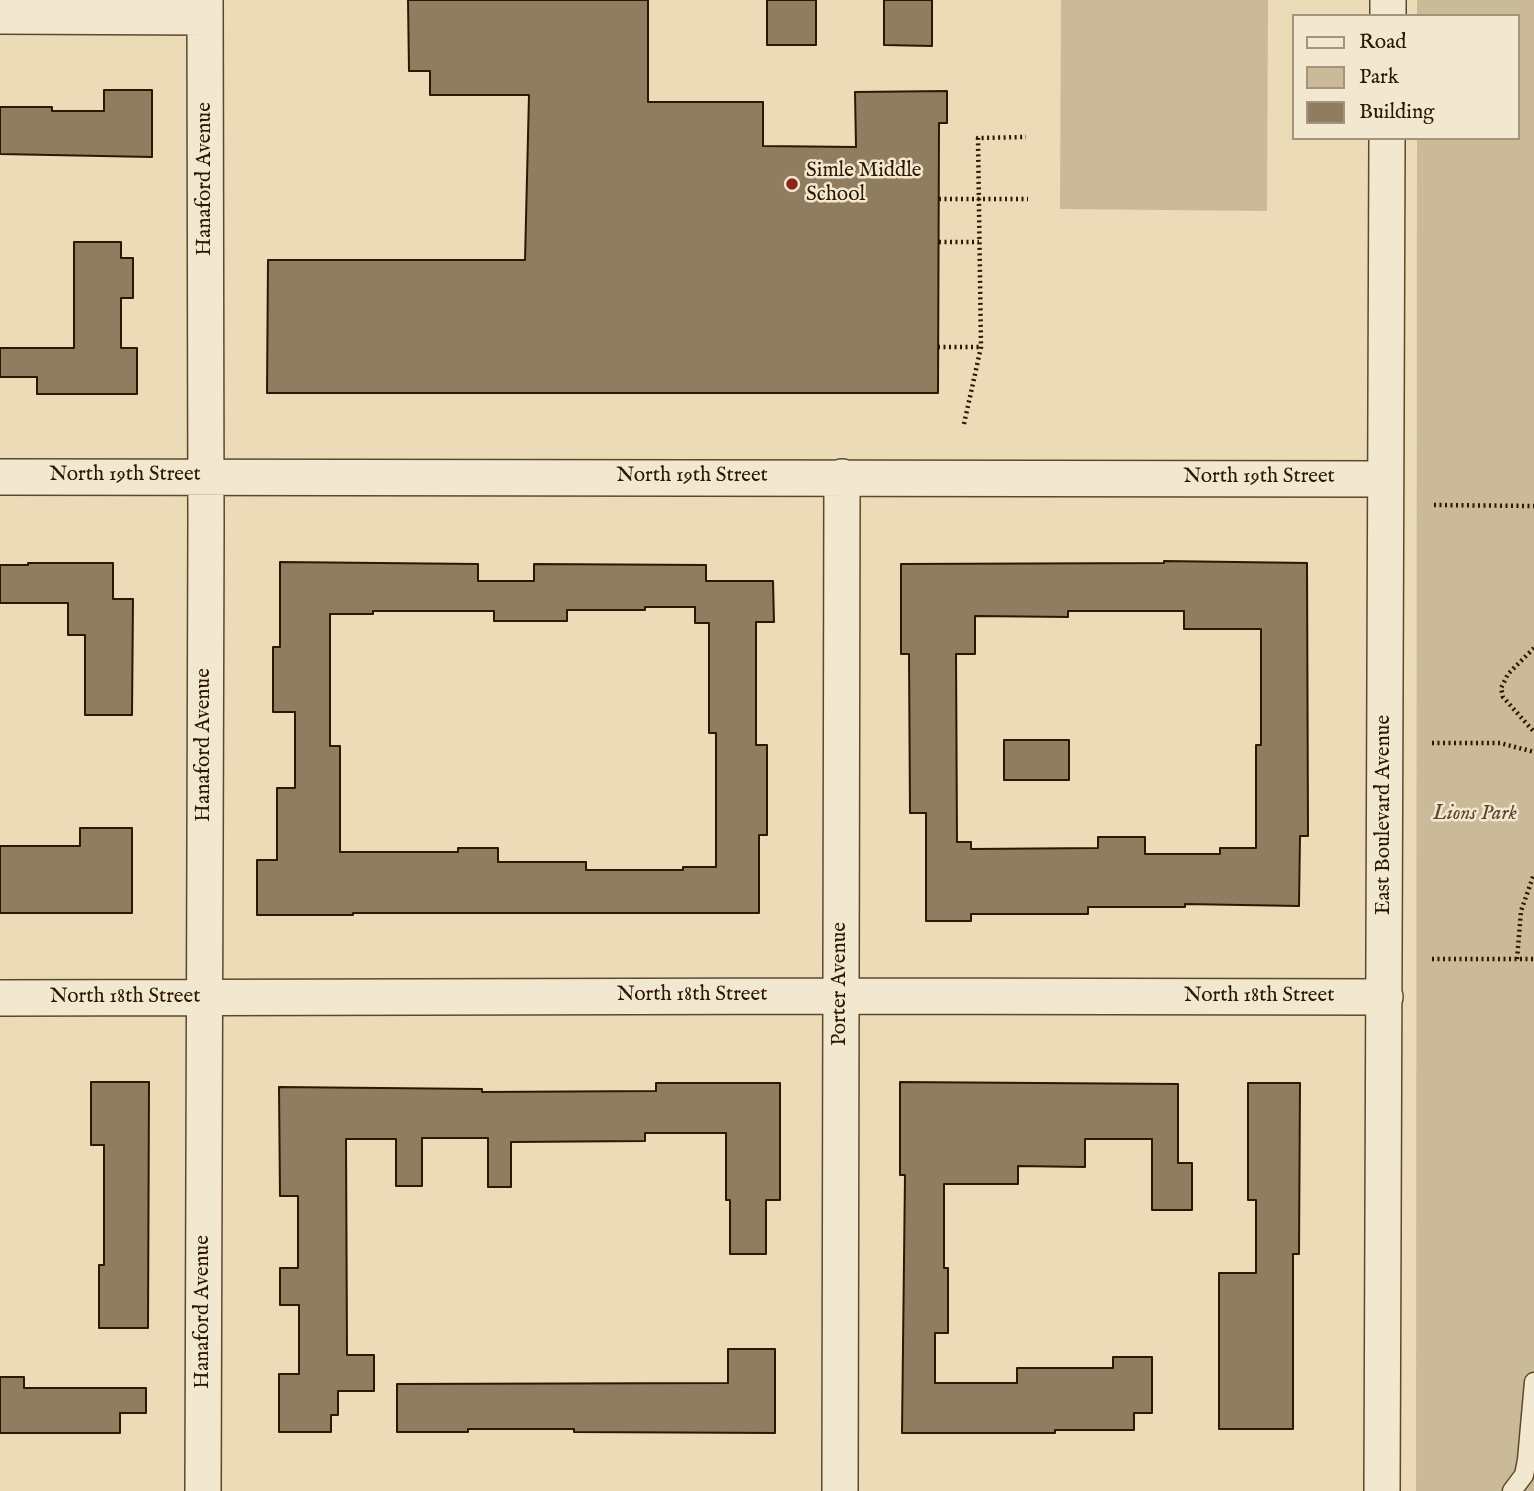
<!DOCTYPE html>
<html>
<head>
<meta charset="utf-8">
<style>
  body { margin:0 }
  #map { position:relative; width:1534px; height:1491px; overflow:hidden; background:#ebdbb7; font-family:"IM FELL English",serif }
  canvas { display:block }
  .legend { position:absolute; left:1292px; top:14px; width:228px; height:126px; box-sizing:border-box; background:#f2e8d0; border:2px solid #a4947d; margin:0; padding:9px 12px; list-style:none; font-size:21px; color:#2e1700 }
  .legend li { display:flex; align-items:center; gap:14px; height:35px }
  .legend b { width:35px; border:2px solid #a4947d }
</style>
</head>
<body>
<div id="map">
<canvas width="1534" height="1491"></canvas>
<ul class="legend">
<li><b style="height:9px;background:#f2e8d0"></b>Road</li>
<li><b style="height:19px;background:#cbba98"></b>Park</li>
<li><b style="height:19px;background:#907d5f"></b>Building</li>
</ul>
</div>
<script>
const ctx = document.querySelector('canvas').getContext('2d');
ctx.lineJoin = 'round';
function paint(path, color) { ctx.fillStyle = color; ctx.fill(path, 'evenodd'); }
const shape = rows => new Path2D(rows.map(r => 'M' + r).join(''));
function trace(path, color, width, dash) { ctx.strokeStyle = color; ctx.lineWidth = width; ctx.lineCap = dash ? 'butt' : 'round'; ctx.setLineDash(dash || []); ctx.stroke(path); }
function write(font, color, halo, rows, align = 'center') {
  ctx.font = font + ' "IM FELL English",serif'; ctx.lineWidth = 5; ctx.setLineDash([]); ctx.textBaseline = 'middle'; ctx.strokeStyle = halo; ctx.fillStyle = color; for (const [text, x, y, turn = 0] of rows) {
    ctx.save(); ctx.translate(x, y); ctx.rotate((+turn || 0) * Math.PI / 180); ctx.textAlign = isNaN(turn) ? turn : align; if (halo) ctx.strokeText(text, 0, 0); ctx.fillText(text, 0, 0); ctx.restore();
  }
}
const green = shape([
  [1061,0,1268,0,1267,211,1060,209],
  [1417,0,1534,0,1534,1491,1416,1491,1417,138,1518,138,1518,16,1417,16]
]);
const building = shape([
  [408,0,648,0,648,102,763,102,763,146,856,147,855,92,947,91,947,123,939,123,938,393,267,393,268,260,525,260,529,95,430,95,430,71,409,71,408,0],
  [767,0,816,0,816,45,767,45,767,0],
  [884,0,932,0,932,46,884,45,884,0],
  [104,90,152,90,152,157,0,154,0,107,52,107,52,111,104,111,104,90],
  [74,242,121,242,121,258,133,258,133,298,121,298,121,348,137,348,137,394,37,394,37,377,0,377,0,348,74,348,74,242],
  [1164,561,1307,563,1308,836,1300,836,1299,906,1185,904,1185,907,1088,907,1088,914,971,914,971,921,926,921,926,813,910,813,909,654,901,654,901,564,1164,563,1164,561],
  [1068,611,1184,611,1184,629,1261,629,1261,745,1256,745,1256,848,1220,848,1220,854,1145,854,1145,837,1098,837,1098,848,971,849,971,842,957,842,956,654,975,654,975,616,1068,617,1068,611],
  [280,562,478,564,478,581,534,581,534,564,706,565,706,581,773,581,774,622,756,622,756,745,767,745,767,835,759,835,759,913,353,913,353,915,257,915,257,860,277,860,277,788,295,788,295,712,273,712,273,647,280,647,280,562],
  [645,607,695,607,695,623,709,623,709,733,716,733,716,867,683,867,683,870,586,870,586,862,498,862,498,848,458,848,458,852,340,852,340,746,330,746,330,614,373,614,373,611,494,611,494,621,567,621,567,610,645,610,645,607],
  [28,563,113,563,113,599,133,599,132,715,85,715,85,635,68,635,68,603,0,603,0,565,28,565,28,563],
  [1004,740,1069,740,1069,780,1004,780,1004,740],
  [80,828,132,828,132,913,0,913,0,846,80,846,80,828],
  [91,1082,149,1082,148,1328,99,1328,99,1265,104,1265,104,1145,91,1145,91,1082],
  [900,1082,1178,1084,1178,1163,1192,1163,1192,1210,1152,1210,1152,1139,1085,1139,1085,1167,1018,1166,1018,1184,944,1184,944,1268,948,1268,948,1333,935,1333,935,1383,1017,1383,1017,1368,1113,1368,1113,1357,1152,1357,1152,1413,1134,1413,1134,1430,1055,1430,1055,1433,902,1433,905,1175,900,1175,900,1082],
  [656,1083,780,1083,780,1200,766,1200,766,1254,730,1254,730,1200,726,1200,726,1133,645,1133,645,1141,511,1142,511,1187,488,1187,488,1138,422,1138,422,1186,396,1186,396,1139,346,1139,347,1355,374,1355,374,1391,338,1391,338,1415,331,1415,331,1432,279,1432,279,1374,299,1374,299,1305,280,1305,280,1268,298,1268,298,1196,280,1196,279,1087,482,1089,482,1092,656,1091,656,1083],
  [1248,1083,1300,1083,1299,1254,1293,1254,1293,1429,1219,1429,1219,1273,1256,1273,1256,1200,1248,1200,1248,1083],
  [728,1349,775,1349,775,1433,574,1432,574,1429,468,1429,468,1432,397,1432,397,1384,728,1383,728,1349],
  [0,1377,24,1377,24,1388,146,1388,146,1413,120,1413,120,1433,0,1433,0,1377]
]);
const path = shape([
  [939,199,1028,199],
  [939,242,979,242],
  [938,347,981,347],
  [964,424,981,347,978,138,1026,137],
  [1434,505,1534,506],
  [1534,648,1508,674,1501,688,1503,697,1534,732],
  [1432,743,1500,743,1534,752],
  [1432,959,1534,959],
  [1517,959,1521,911,1534,874]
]);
const lane = shape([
  [1512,1491,1524,1475,1527,1460,1534,1382]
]);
const street = shape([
  [0,16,205,17],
  [1388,16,1388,0],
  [0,477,1384,479],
  [0,998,841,996,1385,997],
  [203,1491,206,524,205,0],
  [840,1491,842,477],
  [1382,1491,1387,138]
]);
const markers = [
  [792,184,7,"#8f2418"]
];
const poiNames = [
  ["Simle Middle",806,172],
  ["School",806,196]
];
const streetNames = [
  ["Hanaford Avenue",206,179,-90],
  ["North 19th Street",125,476],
  ["North 19th Street",692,477],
  ["North 19th Street",1259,478],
  ["Hanaford Avenue",205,745,-90],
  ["East Boulevard Avenue",1385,815,-90],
  ["Porter Avenue",841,984,-90],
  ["North 18th Street",692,996],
  ["North 18th Street",1259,997],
  ["North 18th Street",125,998],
  ["Hanaford Avenue",204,1312,-90]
];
const parkNames = [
  ["Lions Park",1475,815]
];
paint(green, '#cbba98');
paint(building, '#907d5f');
trace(building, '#2e1700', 2);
trace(lane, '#5d482e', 21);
trace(street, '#5d482e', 38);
trace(path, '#2e1700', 4.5, [2, 3.5]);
trace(lane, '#f2e8d0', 18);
trace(street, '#f2e8d0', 35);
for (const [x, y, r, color] of markers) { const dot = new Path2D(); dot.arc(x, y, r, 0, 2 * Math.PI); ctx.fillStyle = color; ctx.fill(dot); trace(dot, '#f2e8d0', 2.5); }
write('21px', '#2e1700', '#f2e8d0', poiNames, 'left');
write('21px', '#2e1700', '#f2e8d0', streetNames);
write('italic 21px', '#5d482e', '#f2e8d0', parkNames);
</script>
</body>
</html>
